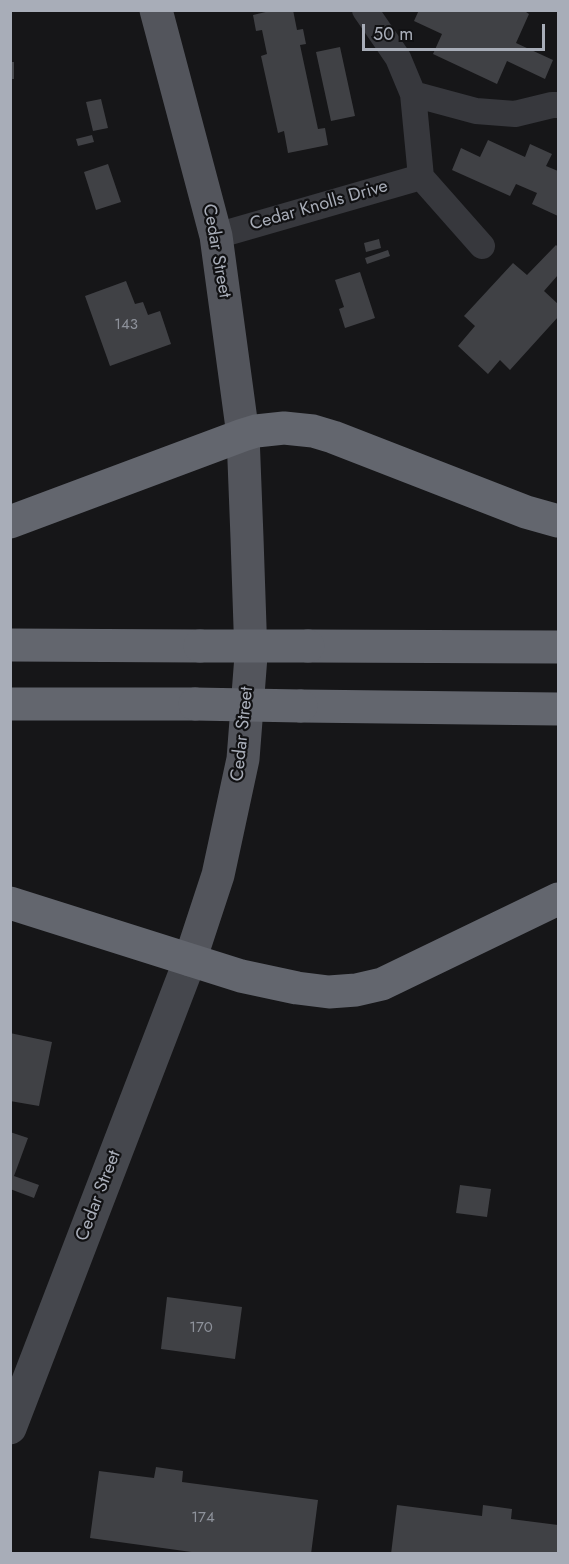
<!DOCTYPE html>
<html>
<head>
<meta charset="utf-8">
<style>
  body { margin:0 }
  #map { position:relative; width:569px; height:1564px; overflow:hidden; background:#161618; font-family:Jost,sans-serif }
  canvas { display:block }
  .frame { position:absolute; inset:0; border:12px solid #a8adb8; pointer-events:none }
  .scale { position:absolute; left:362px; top:24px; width:183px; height:27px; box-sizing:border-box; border:3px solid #a8adb8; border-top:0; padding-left:8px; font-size:18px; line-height:21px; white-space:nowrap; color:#a8adb8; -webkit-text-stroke:4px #111113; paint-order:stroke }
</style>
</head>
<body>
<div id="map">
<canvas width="569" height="1564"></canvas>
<div class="frame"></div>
<div class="scale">50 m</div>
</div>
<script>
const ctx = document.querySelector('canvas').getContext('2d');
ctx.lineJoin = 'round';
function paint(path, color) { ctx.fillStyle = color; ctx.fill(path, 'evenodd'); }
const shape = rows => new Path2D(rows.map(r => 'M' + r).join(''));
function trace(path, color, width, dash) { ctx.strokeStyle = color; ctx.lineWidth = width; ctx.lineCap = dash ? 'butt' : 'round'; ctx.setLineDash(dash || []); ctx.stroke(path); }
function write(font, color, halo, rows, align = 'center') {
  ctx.font = font + ' Jost,sans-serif'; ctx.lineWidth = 4.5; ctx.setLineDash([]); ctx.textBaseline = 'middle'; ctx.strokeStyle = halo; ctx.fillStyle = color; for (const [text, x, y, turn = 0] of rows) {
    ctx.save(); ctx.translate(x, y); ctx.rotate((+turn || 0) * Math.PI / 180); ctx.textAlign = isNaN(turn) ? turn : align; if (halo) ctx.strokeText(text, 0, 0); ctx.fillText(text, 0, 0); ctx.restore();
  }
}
const building = shape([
  [274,10,293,10,297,30,303,29,306,44,300,45,318,129,325,128,328,145,288,153,284,131,278,133,261,56,267,54,262,30,256,31,253,15],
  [419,10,523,10,529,14,516,43,553,60,545,79,507,61,497,84,433,54,442,34,414,21],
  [340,47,355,116,331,121,316,52],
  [10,62,14,62,14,79,10,79],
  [101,99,108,128,93,131,86,102],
  [92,135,94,142,78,146,76,139],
  [488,140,525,157,530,144,552,154,546,166,558,171,558,216,532,204,537,193,516,184,510,196,452,170,461,148,480,157],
  [108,164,121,202,96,210,84,172],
  [379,239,381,248,366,252,364,243],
  [556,245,558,247,558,275,544,291,558,304,558,317,510,370,500,360,488,374,458,346,475,326,464,316,513,263,527,275],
  [388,250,390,256,367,264,365,258],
  [360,272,375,318,345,328,339,309,344,307,335,280],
  [126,281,135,304,143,302,148,315,160,311,171,344,110,366,85,296],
  [10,1033,52,1042,39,1106,10,1101],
  [10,1132,28,1138,14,1176,39,1185,34,1198,10,1189],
  [460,1185,491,1189,487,1217,456,1213],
  [167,1297,242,1307,235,1359,161,1349],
  [156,1467,183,1471,182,1482,318,1500,311,1554,206,1554,90,1538,99,1471,154,1478],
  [397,1505,482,1516,483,1505,512,1509,511,1519,558,1525,558,1554,391,1554]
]);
const street = shape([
  [413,94,476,111,515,114,552,105,558,105],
  [421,177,482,246],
  [216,236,421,177,413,94,398,58,365,10]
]);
const secondary = shape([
  [10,1428,190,960]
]);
const primary = shape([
  [156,10,216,236,243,435,247,538,251,656,243,759,218,875,190,960]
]);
const highway = shape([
  [10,522,243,435,256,431,284,428,313,431,333,437,526,512,558,521],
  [10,645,200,646],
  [308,646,558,647],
  [10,704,195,704],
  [301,706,558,709],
  [10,903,241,976,297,988,329,992,356,990,382,984,558,899]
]);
const highwayBridge = shape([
  [200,646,308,646],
  [195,704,301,706]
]);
const numberNames = [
  ["143",126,325],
  ["170",201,1328],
  ["174",203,1518]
];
const streetNames = [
  ["Cedar Knolls Drive",319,206,-16],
  ["Cedar Street",216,251,80],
  ["Cedar Street",243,734,-84],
  ["Cedar Street",99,1196,-69]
];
paint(building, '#404145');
trace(street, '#37383d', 26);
trace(secondary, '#45474d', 33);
trace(primary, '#53555c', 33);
trace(highway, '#63666e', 33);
trace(highwayBridge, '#63666e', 33);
write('15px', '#8e929b', null, numberNames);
write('18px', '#a8adb8', '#111113', streetNames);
</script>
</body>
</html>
